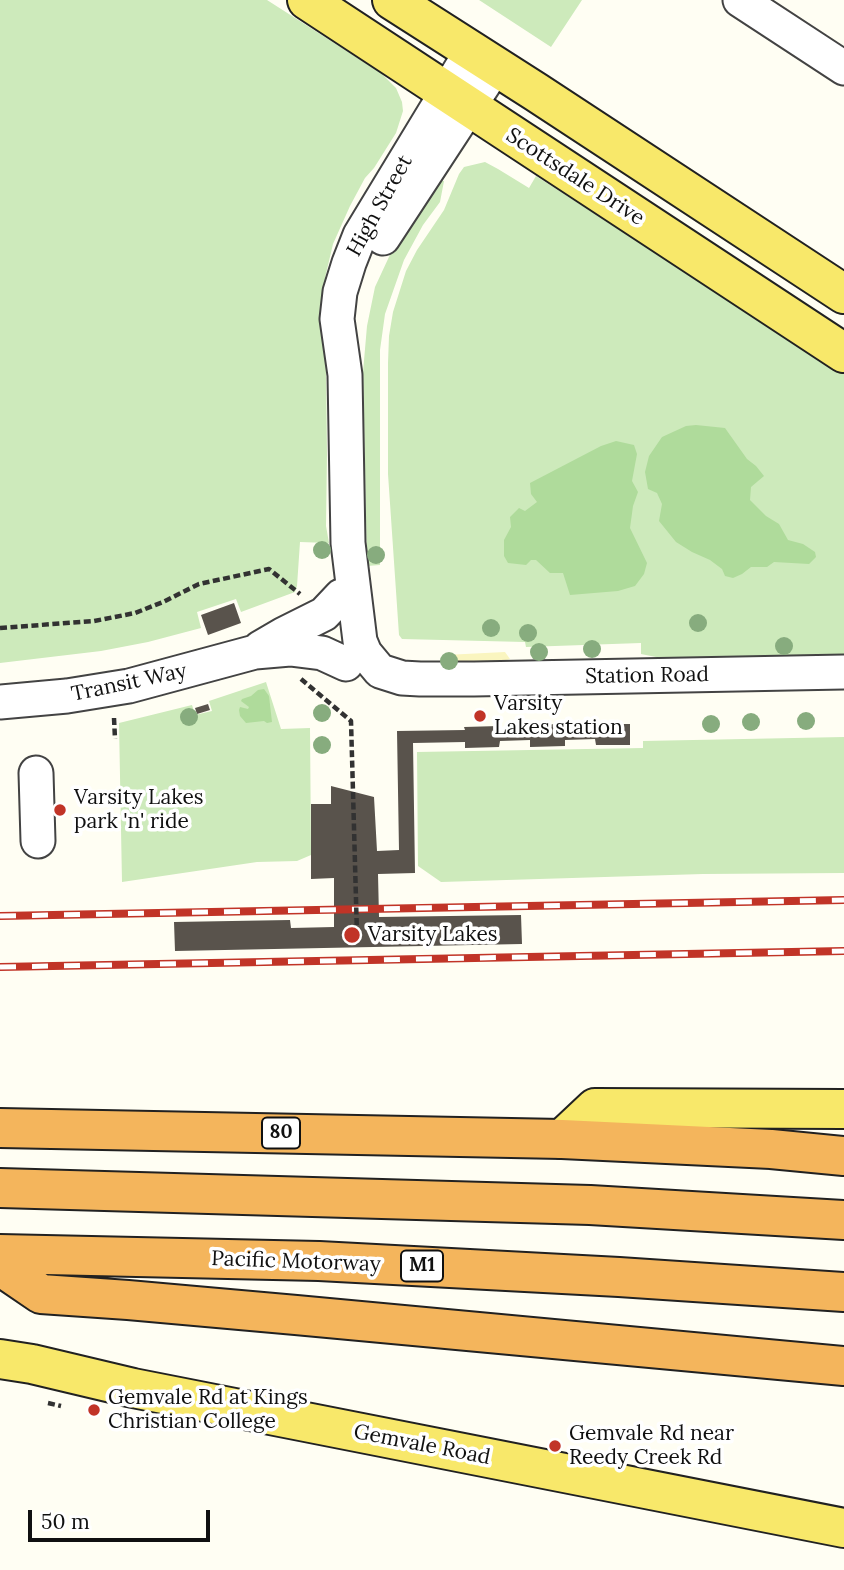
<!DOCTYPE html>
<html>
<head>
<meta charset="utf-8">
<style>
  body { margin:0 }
  #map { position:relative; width:844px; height:1570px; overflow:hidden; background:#fffef3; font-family:Lora,serif }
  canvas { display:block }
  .scale { position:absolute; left:28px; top:1510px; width:182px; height:32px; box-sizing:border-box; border:4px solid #101010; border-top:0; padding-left:9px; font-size:21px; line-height:24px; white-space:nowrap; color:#101010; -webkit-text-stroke:5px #fff; paint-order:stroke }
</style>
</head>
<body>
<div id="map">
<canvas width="844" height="1570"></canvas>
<div class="scale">50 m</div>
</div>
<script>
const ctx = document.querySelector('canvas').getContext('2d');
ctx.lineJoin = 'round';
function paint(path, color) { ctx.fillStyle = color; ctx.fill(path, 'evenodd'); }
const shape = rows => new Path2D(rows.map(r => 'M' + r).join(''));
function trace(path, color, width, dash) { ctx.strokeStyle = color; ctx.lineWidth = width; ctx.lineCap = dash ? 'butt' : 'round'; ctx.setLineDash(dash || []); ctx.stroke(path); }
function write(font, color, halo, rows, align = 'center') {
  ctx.font = font + ' Lora,serif'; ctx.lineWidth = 7; ctx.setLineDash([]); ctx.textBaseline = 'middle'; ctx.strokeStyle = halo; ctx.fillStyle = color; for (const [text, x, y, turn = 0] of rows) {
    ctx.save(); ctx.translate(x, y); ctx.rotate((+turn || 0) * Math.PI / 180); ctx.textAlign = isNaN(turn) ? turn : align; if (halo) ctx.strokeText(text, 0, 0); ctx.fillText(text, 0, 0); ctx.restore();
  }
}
const green = shape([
  [0,0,267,0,381,73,396,88,402,102,403,111,396,133,374,168,365,178,350,206,333,244,325,278,327,454,326,526,329,543,300,542,297,586,295,592,241,612,236,599,197,612,201,628,148,642,101,651,0,663],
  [479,0,582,0,551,47],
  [485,162,498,169,529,188,536,176,844,374,844,663,696,665,641,654,641,643,526,647,525,642,402,639,399,635,388,474,388,363,389,336,393,312,406,271,417,250,444,210,459,174,464,167],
  [437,180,444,181,440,202,423,225,404,260,385,314,380,350,380,565,367,566,363,372,367,326,375,287,401,231],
  [266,682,281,729,310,728,311,855,297,861,257,862,122,882,119,723,192,705,195,715,212,711,209,701],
  [844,737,844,873,703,874,441,882,418,866,417,752,643,748,643,741]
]);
const forest = shape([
  [696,425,725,428,747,459,756,466,764,476,751,487,750,500,766,516,779,524,788,540,803,544,815,552,816,557,809,564,774,562,767,567,751,567,742,574,733,578,725,576,722,569,710,560,692,552,676,542,659,521,662,504,657,493,648,489,645,472,649,456,662,437,686,426],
  [616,441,634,445,637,454,632,481,638,492,633,506,630,528,647,563,644,574,635,586,618,591,570,595,563,573,550,573,536,560,531,560,526,565,508,563,504,556,504,540,511,527,510,517,519,508,525,511,537,502,531,494,530,483,601,446],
  [264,689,269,696,272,722,267,723,264,721,246,723,240,716,239,710,240,707,248,709,249,707,241,701,242,699,251,696,258,690]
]);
const sand = shape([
  [505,652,510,659,486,666,445,668,445,655]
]);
const building = shape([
  [234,603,241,623,208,635,201,615],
  [208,704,210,710,197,714,195,708],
  [564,724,564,727,596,727,596,724,630,724,630,745,596,745,595,739,565,740,565,746,530,747,530,740,500,741,499,747,465,748,465,742,413,743,415,873,378,874,379,917,521,915,522,944,175,951,174,922,290,920,291,928,334,927,334,878,311,879,311,804,331,804,331,786,374,797,377,851,399,850,397,731,465,730,464,727,499,726,499,729,530,728,529,725]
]);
const path = shape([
  [0,628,94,621,135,613,163,602,199,584,269,569,300,594],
  [301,679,351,721,353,792],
  [114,718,115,739],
  [48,1403,61,1406]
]);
const minor = shape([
  [740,0,844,68],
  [471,52,360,235,349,263,340,292,337,319,345,375,348,543,360,641,365,653,380,671,402,678,420,679,474,679,844,672],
  [383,238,495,67],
  [260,648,284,634,324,614,341,596],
  [0,702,67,696,129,686,255,652,290,649,322,653,346,664],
  [36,773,38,841]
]);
const major = shape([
  [307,0,844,353],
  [392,0,536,92,844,294],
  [562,1139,595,1108,844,1109],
  [0,1359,32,1364,133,1388,844,1528]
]);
const highway = shape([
  [0,1128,562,1139,771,1149,844,1156],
  [0,1188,590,1205,844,1220],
  [0,1254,319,1261,619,1277,844,1292],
  [0,1266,41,1294,128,1300,296,1315,844,1366]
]);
const rail = shape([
  [0,916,844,900],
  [0,967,844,951]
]);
const pathBridge = shape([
  [353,792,357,935]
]);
const trees = [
  [322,550],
  [376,555],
  [698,623],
  [491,628],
  [528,633],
  [784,646],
  [592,649],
  [539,652],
  [449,661],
  [322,713],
  [189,717],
  [806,721],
  [751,722],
  [711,724],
  [322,745]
];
const markers = [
  [480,716,7,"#c13427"],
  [60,810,7,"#c13427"],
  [352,935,9,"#c13427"],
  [94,1410,7,"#c13427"],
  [555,1446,7,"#c13427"]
];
const shields = [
  [281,1133,38],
  [422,1266,42]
];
const shieldNames = [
  ["80",281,1133],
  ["M1",422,1266]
];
const streetNames = [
  ["Scottsdale Drive",575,177,33],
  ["High Street",380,206,-61],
  ["Station Road",647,676,-1],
  ["Transit Way",129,683,-12],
  ["Pacific Motorway",296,1262,2],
  ["Gemvale Road",422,1445,11]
];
const poiNames = [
  ["Varsity",494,704],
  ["Lakes station",494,728],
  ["Varsity Lakes",74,798],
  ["park 'n' ride",74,822],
  ["Varsity Lakes",368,935],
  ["Gemvale Rd at Kings",108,1398],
  ["Christian College",108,1422],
  ["Gemvale Rd near",569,1434],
  ["Reedy Creek Rd",569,1458]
];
paint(green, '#cdeabb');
paint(forest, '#afdb9b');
paint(sand, '#faf5bf');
paint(building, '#59534c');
trace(minor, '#434343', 37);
trace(major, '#212121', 42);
trace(highway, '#212121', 42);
trace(path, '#323232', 4.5, [7, 3.5]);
trace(minor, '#fff', 33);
trace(major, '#f8e86a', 38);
trace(highway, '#f4b55c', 38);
trace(rail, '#c13427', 8);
trace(rail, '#fff', 5, [16]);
trace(pathBridge, '#323232', 4.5, [7, 3.5]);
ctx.fillStyle = '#87ac7e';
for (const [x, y] of trees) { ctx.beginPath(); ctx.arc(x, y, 9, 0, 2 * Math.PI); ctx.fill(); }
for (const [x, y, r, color] of markers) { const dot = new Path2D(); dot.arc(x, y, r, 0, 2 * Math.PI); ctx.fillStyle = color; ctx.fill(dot); trace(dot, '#fff', 2.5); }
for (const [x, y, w] of shields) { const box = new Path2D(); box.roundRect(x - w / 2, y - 15.5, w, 31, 5); ctx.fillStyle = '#fff'; ctx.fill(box); trace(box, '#101010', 2); }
write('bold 19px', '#101010', null, shieldNames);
write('21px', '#101010', '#fff', streetNames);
write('21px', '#101010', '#fff', poiNames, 'left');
</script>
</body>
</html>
